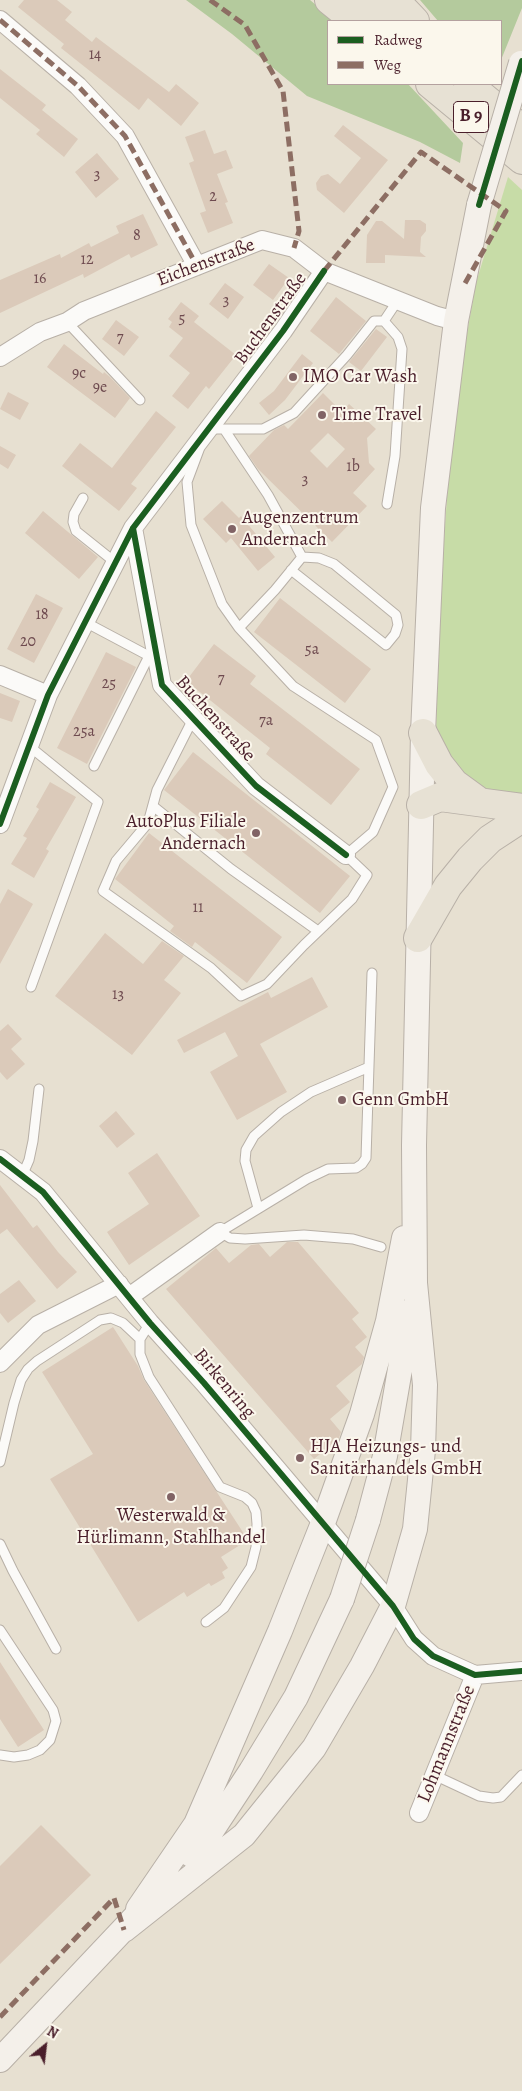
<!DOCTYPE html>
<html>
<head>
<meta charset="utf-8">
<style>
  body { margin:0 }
  #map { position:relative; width:522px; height:2091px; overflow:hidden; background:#e7e0d1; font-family:Alegreya,serif }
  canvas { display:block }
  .legend { position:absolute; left:327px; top:20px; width:175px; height:65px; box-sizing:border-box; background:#fbf7ec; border:1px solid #b4a19f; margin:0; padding:6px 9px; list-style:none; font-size:15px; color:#4a1f2b }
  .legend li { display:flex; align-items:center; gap:10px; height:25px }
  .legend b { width:25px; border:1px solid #b4a19f }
  .north { position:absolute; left:20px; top:2021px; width:50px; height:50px; -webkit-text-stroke:4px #fbf7ec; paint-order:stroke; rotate:29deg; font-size:14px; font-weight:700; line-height:20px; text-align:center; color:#4a1f2b }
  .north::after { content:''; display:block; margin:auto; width:18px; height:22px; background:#4a1f2b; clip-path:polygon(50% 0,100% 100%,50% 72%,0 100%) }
</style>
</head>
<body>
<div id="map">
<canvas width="522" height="2091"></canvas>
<ul class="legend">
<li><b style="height:6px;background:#1b5e20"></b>Radweg</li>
<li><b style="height:6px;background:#8d6e63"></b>Weg</li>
</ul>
<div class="north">N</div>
</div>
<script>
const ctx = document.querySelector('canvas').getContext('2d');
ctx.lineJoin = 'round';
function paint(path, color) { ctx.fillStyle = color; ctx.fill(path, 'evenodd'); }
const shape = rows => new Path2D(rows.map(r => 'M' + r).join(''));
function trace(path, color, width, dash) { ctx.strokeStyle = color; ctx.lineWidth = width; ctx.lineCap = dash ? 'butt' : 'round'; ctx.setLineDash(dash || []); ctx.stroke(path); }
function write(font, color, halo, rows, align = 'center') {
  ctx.font = font + ' Alegreya,serif'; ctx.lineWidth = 4; ctx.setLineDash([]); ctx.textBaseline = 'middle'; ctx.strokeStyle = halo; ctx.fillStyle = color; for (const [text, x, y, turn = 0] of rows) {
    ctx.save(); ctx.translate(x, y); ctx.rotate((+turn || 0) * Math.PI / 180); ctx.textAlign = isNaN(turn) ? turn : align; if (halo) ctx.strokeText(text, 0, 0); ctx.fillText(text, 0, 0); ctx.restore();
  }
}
const green = shape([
  [508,177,522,190,522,798,500,797,457,775,436,731,440,595,449,470,462,361,476,283]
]);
const forest = shape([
  [186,0,310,0,335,21,328,21,328,84,408,84,463,143,460,163,420,142,307,96,232,34],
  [420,0,522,0,522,8,501,60,501,21,438,21]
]);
const building = shape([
  [24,0,57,0,72,12,65,20,92,42,96,37,169,92,176,84,199,103,181,126,148,98,139,110,61,48,64,44,18,7],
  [0,69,46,105,42,110,78,139,64,157,36,134,40,130,0,98],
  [343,125,388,160,344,213,317,190,316,183,321,176,328,174,340,184,361,158,334,136],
  [205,130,214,154,226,150,233,168,217,174,228,202,225,203,233,223,208,233,200,213,206,211,189,163,194,161,185,137],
  [97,153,119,179,96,198,75,172],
  [143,214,158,245,131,258,129,254,84,278,83,274,0,313,0,280,60,254,61,258,89,243,91,247,119,233,116,226],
  [405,220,420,220,426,224,426,231,421,237,420,252,426,257,385,255,385,263,366,263,367,235,376,221,382,221,404,239],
  [269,264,289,278,273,300,253,285],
  [225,283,244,297,228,319,209,304],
  [336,297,366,321,339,354,310,331],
  [181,302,199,316,194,322,236,355,209,389,206,386,188,409,172,396,190,373,169,356,183,338,169,327,172,322,168,319],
  [116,320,139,337,124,356,102,339],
  [376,329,387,337,361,371,349,362],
  [64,344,103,374,104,372,110,377,130,398,115,418,47,367],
  [302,354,313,363,285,400,269,415,259,403,274,391],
  [8,392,29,403,20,420,0,409],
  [323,393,342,412,349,404,376,429,367,438,369,463,375,469,353,493,367,506,332,542,258,469,249,456,274,430,284,425,288,429],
  [328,433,345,449,327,468,310,451],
  [156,411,176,427,131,484,137,488,119,511,62,466,80,443,112,468],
  [0,446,16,455,8,469,0,464],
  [222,501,239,518,241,516,275,557,258,571,231,538,226,543,203,519],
  [43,511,98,557,79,579,25,533],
  [36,594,63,608,34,663,7,649],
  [280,598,371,669,345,703,254,632],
  [214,644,256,676,250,684,360,769,331,805,266,754,270,748,186,681],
  [106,652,136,667,87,764,57,748],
  [0,693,20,701,12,722,0,718],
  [193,752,350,876,320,913,164,790],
  [50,782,76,797,46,849,49,851,34,878,11,864,27,838,23,836,39,809,36,807],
  [149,833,282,937,247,983,195,942,192,947,170,931,174,926,115,879],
  [8,889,33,904,0,964,0,904],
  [105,933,143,964,162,941,184,956,164,980,181,993,132,1055,55,996],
  [312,977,328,1007,260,1044,287,1092,237,1120,210,1072,238,1056,225,1032,184,1053,177,1040,268,992,271,998],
  [8,1024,22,1039,11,1049,25,1064,7,1080,0,1072,0,1031],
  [116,1111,135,1134,117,1148,99,1126],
  [157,1153,200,1216,129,1265,107,1232,149,1204,128,1173],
  [0,1185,33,1228,37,1225,58,1252,77,1272,57,1289,7,1229,0,1234],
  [287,1242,298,1242,359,1313,352,1319,367,1337,355,1347,364,1357,362,1364,336,1386,350,1402,330,1419,341,1432,339,1438,314,1459,166,1289,216,1248,229,1263,251,1245,259,1244,270,1257],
  [19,1280,36,1301,8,1323,0,1313,0,1294],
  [113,1327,138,1366,144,1380,248,1540,221,1557,228,1568,222,1572,225,1578,211,1586,209,1583,187,1597,184,1592,138,1622,50,1479,93,1454,42,1372],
  [0,1662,44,1730,18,1747,0,1719],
  [41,1825,91,1875,0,1964,0,1866]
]);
const lane = shape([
  [384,321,398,337,402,349,395,456,387,504],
  [67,322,140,400],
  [208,429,263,429,294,413,347,355,374,321,384,321,398,300],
  [199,450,187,482,191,525,222,604,239,628,275,590,302,557,268,495,224,429],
  [83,498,74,514,73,522,76,531,116,563],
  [291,570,386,645,395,634,398,625,396,615,334,564,319,558,302,557],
  [85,622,149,656,94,766],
  [193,719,157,790,148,823,116,861,103,891,211,968,241,996,267,984,304,945,352,899,367,875,346,855,373,832,393,787,376,740,293,686,239,628],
  [29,746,98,802,31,987],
  [153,806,231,869,318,931],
  [372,973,366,1158,362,1164,356,1168,328,1169,307,1179,220,1232,230,1238,245,1239,304,1235,353,1239,381,1247],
  [22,1176,29,1160,33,1141,39,1089],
  [258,1208,245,1161,246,1150,254,1136,281,1112,311,1092,369,1067],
  [150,1323,140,1339,140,1354,149,1377,220,1487,245,1497,252,1503,256,1512,257,1524,256,1547,251,1567,224,1608,206,1622],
  [0,1462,14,1403,21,1380,28,1369,37,1361,100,1320,111,1318,123,1323,140,1339],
  [0,1544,13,1571,56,1649],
  [0,1630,53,1710,56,1721,50,1740,40,1750,28,1755,14,1757,0,1755],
  [434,1775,479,1796,493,1798,501,1797,522,1775]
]);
const street = shape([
  [0,20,78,86,125,136,197,266],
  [0,357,40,332,67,322,84,311,262,240,294,248,324,271,437,316,456,321],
  [133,528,162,685,256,786,346,855],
  [0,675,48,695],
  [0,824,48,695,133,528,283,331,324,271],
  [0,1159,43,1192,150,1323,204,1383,393,1606,414,1639,433,1656,475,1675,522,1671],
  [129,1297,220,1232],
  [0,1363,38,1325,119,1284],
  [419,1813,475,1675]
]);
const secondary = shape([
  [368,1520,385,1456,410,1311],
  [191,1855,209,1835,251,1771,296,1697,342,1599],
  [138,1909,196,1824,280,1631,323,1523,362,1414,388,1321,404,1238],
  [124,1930,244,1835,314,1748,362,1666,393,1606,415,1529,423,1450,425,1385,415,1283,414,1145,423,733,433,508,456,321,479,205],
  [0,2060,135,1917]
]);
const highway = shape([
  [329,0,355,21],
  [362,0,388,21],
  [395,0,415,21],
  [430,84,522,160],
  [468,84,522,129],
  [423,733,439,764,454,783,480,802],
  [421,805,440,797,522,808],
  [418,938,448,886,470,859,490,839,522,818]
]);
const secondaryBridge = shape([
  [479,205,521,63],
  [342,1599,368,1520]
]);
const quiet = shape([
  [210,0,245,25,283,91,299,231,294,248],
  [0,20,78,86,125,136,197,266],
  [324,271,421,152,506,211,464,285],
  [0,2017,114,1898,124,1930]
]);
const cycleway = shape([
  [479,205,522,61],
  [133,528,162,685,256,786,346,855],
  [0,824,48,695,133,528,283,331,324,271],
  [0,1159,43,1192,150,1323,204,1383,393,1606,414,1639,433,1656,475,1675,522,1671]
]);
const markers = [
  [293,377,5,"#816365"],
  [322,415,5,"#816365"],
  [232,529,5,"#816365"],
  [256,833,5,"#816365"],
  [342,1100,5,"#816365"],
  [300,1458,5,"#816365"],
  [171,1497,5,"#816365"]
];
const numberNames = [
  ["14",95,55],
  ["3",97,175],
  ["2",213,197],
  ["8",137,236],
  ["12",87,260],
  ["16",40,279],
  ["3",226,301],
  ["5",182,319],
  ["7",120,338],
  ["9c",79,374],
  ["9e",100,388],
  ["1b",353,467],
  ["3",305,480],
  ["18",42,615],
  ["20",28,642],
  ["5a",312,650],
  ["7",221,679],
  ["25",109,684],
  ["7a",266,721],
  ["25a",84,732],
  ["11",198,908],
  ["13",118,995]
];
const shields = [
  [471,117,35]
];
const shieldNames = [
  ["B 9",471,117]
];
const streetNames = [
  ["Eichenstraße",206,263,-21],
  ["Buchenstraße",271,319,-54],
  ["Buchenstraße",215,719,48],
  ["Birkenring",224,1384,50],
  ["Lohmannstraße",447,1744,-68]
];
const poiNames = [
  ["IMO Car Wash",303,377],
  ["Time Travel",332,415],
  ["Augenzentrum",242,518],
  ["Andernach",242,540],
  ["AutoPlus Filiale",246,822,"right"],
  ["Andernach",246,844,"right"],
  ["Genn GmbH",352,1100],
  ["HJA Heizungs- und",310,1447],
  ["Sanitärhandels GmbH",310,1469],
  ["Westerwald &",171,1516,"center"],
  ["Hürlimann, Stahlhandel",171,1538,"center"]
];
paint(green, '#c7dca7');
paint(forest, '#b4ca9d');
paint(building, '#dbcaba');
trace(lane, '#b8b0a7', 11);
trace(street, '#b8b0a7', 20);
trace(secondary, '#b8b0a7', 26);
trace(highway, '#b8b0a7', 30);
trace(lane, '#fbfaf8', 9);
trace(street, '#fbfaf8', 18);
trace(secondary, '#f4f0ea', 24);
trace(highway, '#e7e1d4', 28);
trace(secondaryBridge, '#b8b0a7', 26, []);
trace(secondaryBridge, '#f4f0ea', 24);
trace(quiet, '#8d6e63', 5, [10, 5]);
trace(cycleway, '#1b5e20', 6);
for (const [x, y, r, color] of markers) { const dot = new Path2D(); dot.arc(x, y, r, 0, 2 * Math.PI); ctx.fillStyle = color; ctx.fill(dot); trace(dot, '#fbf7ec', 2); }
write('16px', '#6e4a4f', null, numberNames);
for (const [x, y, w] of shields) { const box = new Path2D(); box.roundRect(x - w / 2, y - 15.5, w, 31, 4); ctx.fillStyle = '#fbf7ec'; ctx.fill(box); trace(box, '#4a1f2b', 1); }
write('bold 18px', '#4a1f2b', null, shieldNames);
write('19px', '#4a1f2b', '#fbf7ec', streetNames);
write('19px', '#4a1f2b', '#fbf7ec', poiNames, 'left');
</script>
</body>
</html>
